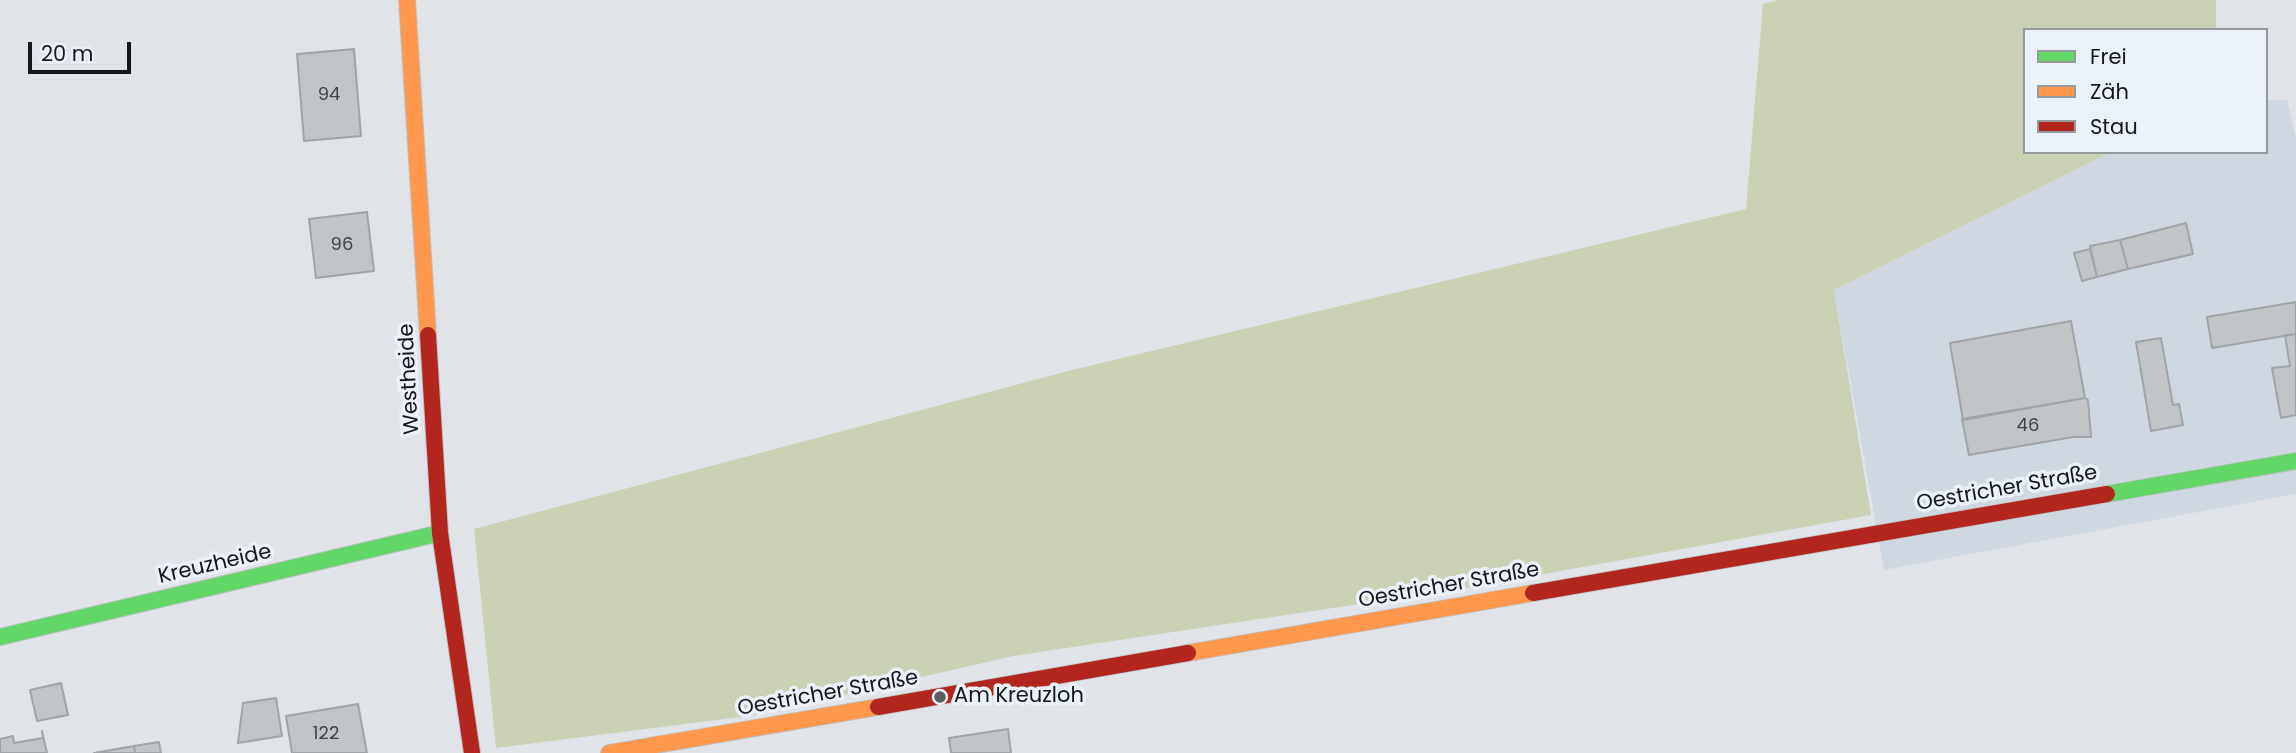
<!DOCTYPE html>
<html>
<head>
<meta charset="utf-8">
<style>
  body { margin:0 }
  #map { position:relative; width:2296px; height:753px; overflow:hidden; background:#e0e4e8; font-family:Poppins,sans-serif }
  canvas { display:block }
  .legend { position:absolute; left:2023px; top:28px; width:245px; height:126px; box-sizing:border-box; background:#eaf1f8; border:2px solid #959a9f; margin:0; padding:9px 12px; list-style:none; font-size:21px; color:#15181a }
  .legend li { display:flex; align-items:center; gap:14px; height:35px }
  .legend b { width:35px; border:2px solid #959a9f }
  .scale { position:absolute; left:28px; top:42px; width:103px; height:32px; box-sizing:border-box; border:4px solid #15181a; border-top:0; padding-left:9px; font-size:21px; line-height:24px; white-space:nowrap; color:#15181a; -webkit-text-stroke:5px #eaf1f8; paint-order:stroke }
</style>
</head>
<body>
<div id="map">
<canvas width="2296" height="753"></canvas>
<ul class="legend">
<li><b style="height:9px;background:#63d668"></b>Frei</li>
<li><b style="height:9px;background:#ff974d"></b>Zäh</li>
<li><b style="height:9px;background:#b3261e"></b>Stau</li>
</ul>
<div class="scale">20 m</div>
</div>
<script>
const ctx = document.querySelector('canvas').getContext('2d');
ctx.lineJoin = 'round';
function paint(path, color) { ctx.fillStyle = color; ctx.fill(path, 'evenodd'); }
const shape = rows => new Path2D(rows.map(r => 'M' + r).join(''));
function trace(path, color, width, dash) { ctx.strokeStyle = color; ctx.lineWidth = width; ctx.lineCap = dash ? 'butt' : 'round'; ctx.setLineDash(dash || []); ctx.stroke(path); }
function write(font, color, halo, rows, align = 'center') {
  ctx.font = font + ' Poppins,sans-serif'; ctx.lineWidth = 7; ctx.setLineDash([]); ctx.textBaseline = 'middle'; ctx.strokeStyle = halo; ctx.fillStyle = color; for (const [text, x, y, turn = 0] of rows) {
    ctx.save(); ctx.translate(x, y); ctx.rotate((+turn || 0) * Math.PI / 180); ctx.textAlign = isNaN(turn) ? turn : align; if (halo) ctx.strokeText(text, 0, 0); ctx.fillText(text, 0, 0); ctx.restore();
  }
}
const built = shape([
  [2266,100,2287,100,2296,137,2296,494,1884,570,1834,290,2111,152,2266,152]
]);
const green = shape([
  [1779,0,2216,0,2216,30,2025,30,2025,152,2111,152,1834,290,1871,515,1466,588,1013,656,756,715,496,748,474,529,1072,370,1746,209,1763,4]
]);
const building = shape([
  [354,49,361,136,304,141,297,54,354,49],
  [367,212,374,271,316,278,309,219,367,212],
  [2186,223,2193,254,2128,269,2120,240,2186,223],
  [2120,240,2128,269,2097,277,2090,246,2120,240],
  [2090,249,2097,277,2082,281,2074,253,2090,249],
  [2296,302,2296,334,2212,348,2207,317,2296,302],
  [2071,321,2085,398,1963,420,1950,343,2071,321],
  [2296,334,2296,415,2281,418,2272,368,2290,366,2285,335,2296,334],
  [2161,338,2173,405,2179,404,2183,425,2151,431,2136,342,2161,338],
  [2085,398,2088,400,2091,437,2073,437,1969,455,1962,419,2085,398],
  [61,683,68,715,37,721,30,690,61,683],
  [276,698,282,736,238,743,243,703,276,698],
  [358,704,367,753,292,753,286,716,358,704],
  [1008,729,1011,753,951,753,949,738,1008,729],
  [42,731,47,753,0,753,0,739,13,736,14,743,43,738,42,731],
  [159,742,161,753,135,753,134,746,159,742],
  [134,746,135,753,94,753,134,746]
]);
const fast = shape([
  [2107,494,2296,461],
  [0,637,440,533]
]);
const slow = shape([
  [407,0,428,335],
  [1188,653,1533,593],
  [609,753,878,707]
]);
const jam = shape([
  [428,335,440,533,472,753],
  [1533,593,2107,494],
  [878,707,1188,653]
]);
const markers = [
  [940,697,7,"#5c5f62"]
];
const numberNames = [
  ["94",329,95],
  ["96",342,245],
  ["46",2028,426],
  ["122",326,734]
];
const streetNames = [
  ["Westheide",410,379,-93],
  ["Oestricher Straße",2007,489,-10],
  ["Kreuzheide",215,565,-13],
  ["Oestricher Straße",1449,586,-10],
  ["Oestricher Straße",828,694,-10]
];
const poiNames = [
  ["Am Kreuzloh",954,697]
];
paint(built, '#cfd8e1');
paint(green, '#cad1b5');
paint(building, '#c1c4c7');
trace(building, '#a1a4a7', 2);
trace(fast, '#bcc0c3', 18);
trace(slow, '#bcc0c3', 18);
trace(jam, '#bcc0c3', 18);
trace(fast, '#63d668', 16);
trace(slow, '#ff974d', 16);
trace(jam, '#b3261e', 16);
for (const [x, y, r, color] of markers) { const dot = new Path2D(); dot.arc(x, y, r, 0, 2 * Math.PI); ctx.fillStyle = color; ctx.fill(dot); trace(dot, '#eaf1f8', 2.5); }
write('18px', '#404345', null, numberNames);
write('21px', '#15181a', '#eaf1f8', streetNames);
write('21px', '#15181a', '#eaf1f8', poiNames, 'left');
</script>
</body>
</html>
